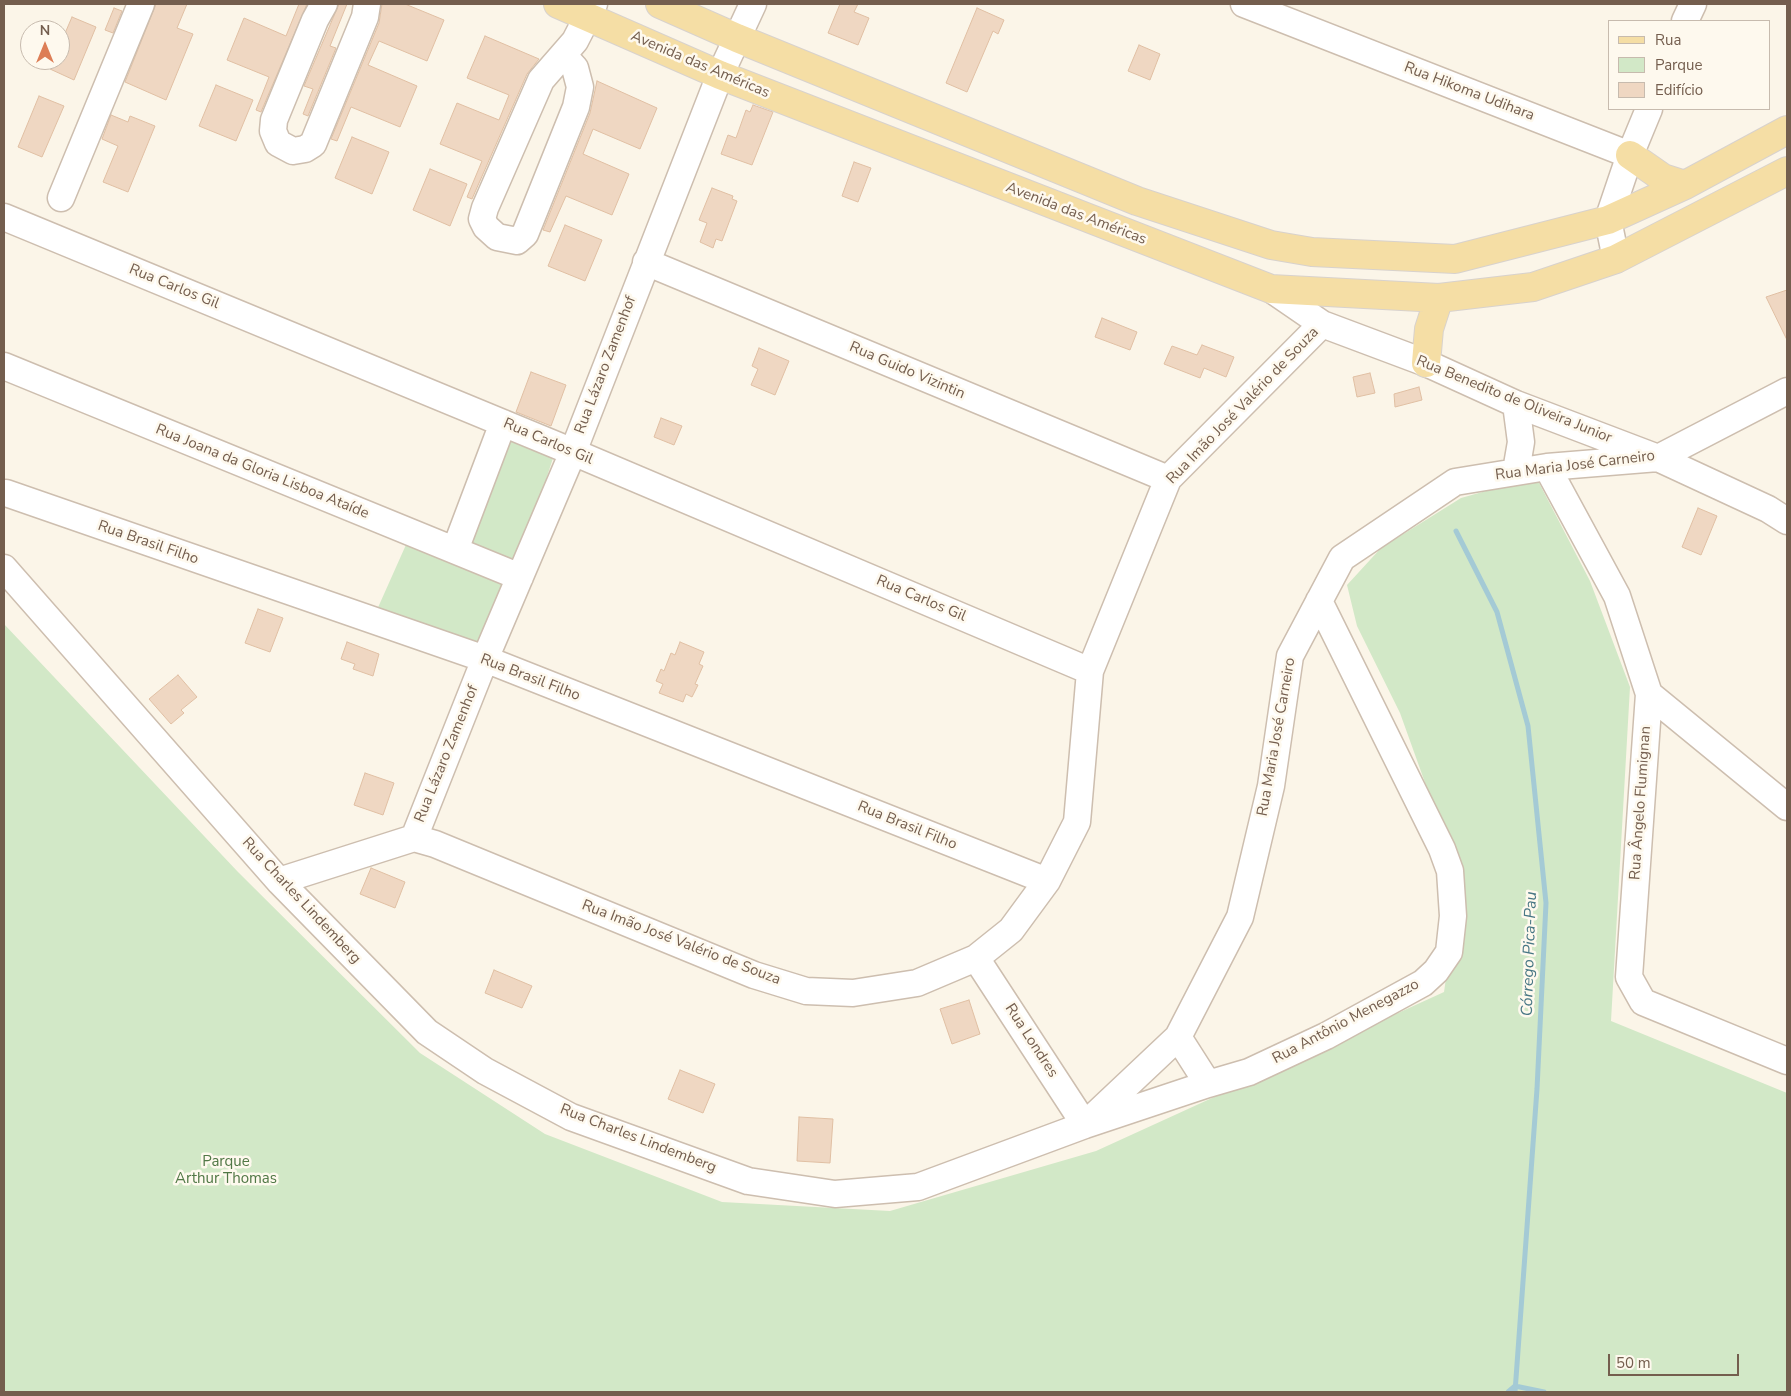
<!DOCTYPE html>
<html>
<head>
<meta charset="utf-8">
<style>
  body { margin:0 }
  #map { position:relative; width:1791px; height:1396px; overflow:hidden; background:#fbf5e8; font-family:"Nunito Sans",sans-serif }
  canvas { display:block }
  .frame { position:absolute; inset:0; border:5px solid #745e4e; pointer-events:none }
  .legend { position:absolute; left:1608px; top:20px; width:162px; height:90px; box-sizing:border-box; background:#fef9ee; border:1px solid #c7bbae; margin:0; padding:6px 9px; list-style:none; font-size:15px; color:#745e4e }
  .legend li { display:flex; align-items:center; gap:10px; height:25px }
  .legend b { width:25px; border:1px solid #c7bbae }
  .north { position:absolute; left:20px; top:20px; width:50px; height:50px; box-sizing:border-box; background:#fef9ee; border:1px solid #c7bbae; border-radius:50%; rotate:0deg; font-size:14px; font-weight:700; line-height:20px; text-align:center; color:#745e4e }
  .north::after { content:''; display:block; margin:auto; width:18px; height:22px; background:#dd7e56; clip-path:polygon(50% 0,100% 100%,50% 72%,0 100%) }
  .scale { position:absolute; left:1608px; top:1354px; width:131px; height:22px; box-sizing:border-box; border:2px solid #745e4e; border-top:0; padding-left:6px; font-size:15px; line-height:18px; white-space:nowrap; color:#745e4e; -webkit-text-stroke:4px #fef9ee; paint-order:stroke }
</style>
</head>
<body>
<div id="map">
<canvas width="1791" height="1396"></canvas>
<div class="frame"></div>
<ul class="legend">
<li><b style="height:6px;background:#f5dea5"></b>Rua</li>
<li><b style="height:14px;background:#d2e8c7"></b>Parque</li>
<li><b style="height:14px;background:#efd7c2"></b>Edifício</li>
</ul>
<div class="north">N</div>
<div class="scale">50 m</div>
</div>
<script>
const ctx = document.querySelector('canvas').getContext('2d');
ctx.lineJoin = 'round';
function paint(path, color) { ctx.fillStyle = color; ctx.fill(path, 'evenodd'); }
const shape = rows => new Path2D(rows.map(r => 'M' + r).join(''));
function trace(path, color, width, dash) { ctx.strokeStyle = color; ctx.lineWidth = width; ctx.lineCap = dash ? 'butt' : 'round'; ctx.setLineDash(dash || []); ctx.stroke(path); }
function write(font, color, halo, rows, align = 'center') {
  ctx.font = font + ' "Nunito Sans",sans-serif'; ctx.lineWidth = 5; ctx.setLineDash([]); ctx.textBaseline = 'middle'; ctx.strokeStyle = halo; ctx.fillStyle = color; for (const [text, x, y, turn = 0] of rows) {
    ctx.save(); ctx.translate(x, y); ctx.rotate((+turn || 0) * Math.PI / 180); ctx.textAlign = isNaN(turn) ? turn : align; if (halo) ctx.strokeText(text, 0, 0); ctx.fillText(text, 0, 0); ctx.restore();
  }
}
const green = shape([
  [510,439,554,455,517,569,468,547],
  [1536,477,1590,581,1630,687,1611,1021,1787,1093,1787,1392,4,1392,4,624,238,872,420,1053,545,1134,722,1202,890,1211,1096,1151,1444,992,1460,880,1400,713,1357,626,1347,585,1381,548,1461,498],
  [409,538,509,578,481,654,376,612]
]);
const stream = shape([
  [1456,531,1497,612,1528,726,1546,903,1537,1089,1515,1392],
  [1508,1392,1515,1386,1544,1392]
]);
const building = shape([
  [156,4,187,4,177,28,193,34,166,100,125,82,156,4],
  [299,4,307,4,261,112,256,110,269,77,227,60,244,18,286,36,299,4],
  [339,4,347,4,330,46,336,48,308,116,303,114,313,89,304,86,339,4],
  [382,4,405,4,444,20,427,61,379,41,368,65,417,86,400,127,351,107,337,141,331,139,379,23,382,4],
  [840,4,858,4,854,12,869,18,858,45,828,33,840,4],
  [114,8,122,11,113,33,105,30,114,8],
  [977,8,1004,20,998,34,993,31,967,92,946,83,977,8],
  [72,17,96,27,74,80,50,69,54,60,60,60,60,45,72,17],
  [485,36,539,59,527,74,472,199,467,197,482,161,440,144,457,103,499,120,509,95,467,78,485,36],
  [1139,45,1160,54,1150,80,1128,71,1139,45],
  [597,81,657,108,640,149,593,129,583,154,629,174,612,215,566,196,550,232,543,230,590,113,597,81],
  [216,85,253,100,236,141,199,126,216,85],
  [39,96,64,106,42,157,18,147,39,96],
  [753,105,773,112,752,165,721,154,728,135,736,138,746,110,750,112,753,105],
  [111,115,128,122,130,116,155,126,128,192,103,182,118,146,102,139,111,115],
  [352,137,389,152,372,194,335,178,352,137],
  [854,162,871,168,858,202,842,196,854,162],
  [430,169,467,184,450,226,413,210,430,169],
  [712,188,733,196,732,199,737,201,722,241,716,239,713,248,700,242,707,223,699,220,712,188],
  [565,225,602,240,585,281,548,266,565,225],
  [1787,290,1787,340,1766,297,1787,290],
  [1102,318,1137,332,1130,350,1095,337,1102,318],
  [1202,345,1234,357,1226,377,1204,368,1200,378,1164,364,1172,346,1197,355,1202,345],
  [759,348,789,361,775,395,751,385,758,369,752,366,759,348],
  [531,372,566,385,551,426,516,412,531,372],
  [1370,373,1375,393,1357,397,1353,377,1370,373],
  [1419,387,1422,400,1395,407,1394,394,1419,387],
  [661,418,682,426,674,445,654,437,661,418],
  [1698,508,1717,516,1701,555,1682,547,1698,508],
  [258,609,283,618,270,652,245,643,258,609],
  [347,642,379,654,373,676,353,669,355,664,341,659,347,642],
  [680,642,704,652,699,664,703,666,695,684,698,685,692,697,686,694,683,702,659,693,663,684,656,681,661,669,664,671,671,653,675,655,680,642],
  [178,675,197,697,181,710,184,713,171,724,149,699,178,675],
  [365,773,394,783,383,815,354,805,365,773],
  [371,868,405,882,395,908,360,894,371,868],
  [494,970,532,986,522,1008,485,993,494,970],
  [969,1000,980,1034,952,1044,940,1009,969,1000],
  [680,1070,715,1084,703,1113,668,1099,680,1070],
  [799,1117,833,1119,830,1163,797,1161,799,1117]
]);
const minor = shape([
  [324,4,315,20,274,120,273,131,278,143,293,151,305,149,313,144,365,17,367,4],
  [1244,4,1630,155,1608,220,1616,259],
  [1685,21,1693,4],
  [563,55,575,68,580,87,576,107,525,234,517,241,497,237,486,227,482,219,485,208,541,80,575,41,594,4],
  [1630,155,1649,109],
  [61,198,141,4],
  [4,217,573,452,1090,671],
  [646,262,1168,479],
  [1271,289,1322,324,1426,363,1516,404,1658,458,1768,509,1787,521],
  [4,366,520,577],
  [1547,467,1617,596,1649,694,1629,977,1643,1002,1787,1061],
  [1516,471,1521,442,1516,404],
  [6,493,485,659,1047,881],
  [455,550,503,423],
  [4,568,279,881,427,1032,485,1071,571,1117,748,1181,835,1194,918,1187,1085,1125,1208,1084],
  [1649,694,1787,807],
  [414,838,485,659,573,452,720,75,753,4],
  [279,881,414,838,435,844,754,975,806,991,853,993,917,983,976,958,1011,930,1047,881,1077,822,1090,671,1168,479,1322,324],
  [976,958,1085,1125],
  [1178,1037,1208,1084,1249,1072,1326,1036,1423,983,1436,971,1449,952,1453,916,1450,871,1442,849,1319,601],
  [1091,1119,1178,1037,1240,917,1271,786,1290,656,1342,558,1455,482,1547,467,1658,458,1787,391]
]);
const major = shape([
  [558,4,720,75,1271,289,1439,298,1533,287,1616,259,1787,171],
  [660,4,737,38,1137,201,1271,245,1312,252,1455,259,1608,220,1685,185,1787,130],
  [1630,155,1663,178,1685,185],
  [1426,363,1429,329,1439,298]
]);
const streetNames = [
  ["Avenida das Américas",700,65,23],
  ["Rua Hikoma Udihara",1469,92,21],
  ["Avenida das Américas",1076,214,21],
  ["Rua Carlos Gil",174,287,22],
  ["Rua Lázaro Zamenhof",606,365,-69],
  ["Rua Guido Vizintin",907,371,23],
  ["Rua Benedito de Oliveira Junior",1514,400,22],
  ["Rua Imão José Valério de Souza",1243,406,-46],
  ["Rua Carlos Gil",548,442,23],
  ["Rua Maria José Carneiro",1575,466,-7],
  ["Rua Joana da Gloria Lisboa Ataíde",262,472,22],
  ["Rua Brasil Filho",148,543,19],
  ["Rua Carlos Gil",921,599,23],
  ["Rua Brasil Filho",530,678,21],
  ["Rua Maria José Carneiro",1277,737,-80],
  ["Rua Lázaro Zamenhof",447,754,-68],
  ["Rua Ângelo Flumignan",1641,803,-86],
  ["Rua Brasil Filho",907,826,22],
  ["Rua Charles Lindemberg",301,901,47],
  ["Rua Imão José Valério de Souza",681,943,21],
  ["Rua Antônio Menegazzo",1346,1022,-28],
  ["Rua Londres",1031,1041,57],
  ["Rua Charles Lindemberg",638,1139,21]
];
const parkNames = [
  ["Parque",226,1162],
  ["Arthur Thomas",226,1179]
];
const waterNames = [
  ["Córrego Pica-Pau",1530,954,-88]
];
paint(green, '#d2e8c7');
trace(stream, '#a4cad5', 5);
paint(building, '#efd7c2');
trace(building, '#e0bfa3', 1);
trace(minor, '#cdbeaf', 29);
trace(major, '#d8d2cd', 30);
trace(minor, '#fff', 26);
trace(major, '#f5dea5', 28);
write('15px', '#745e4e', '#fef9ee', streetNames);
write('15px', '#517846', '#fef9ee', parkNames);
write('italic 16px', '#487785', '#fef9ee', waterNames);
</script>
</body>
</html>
